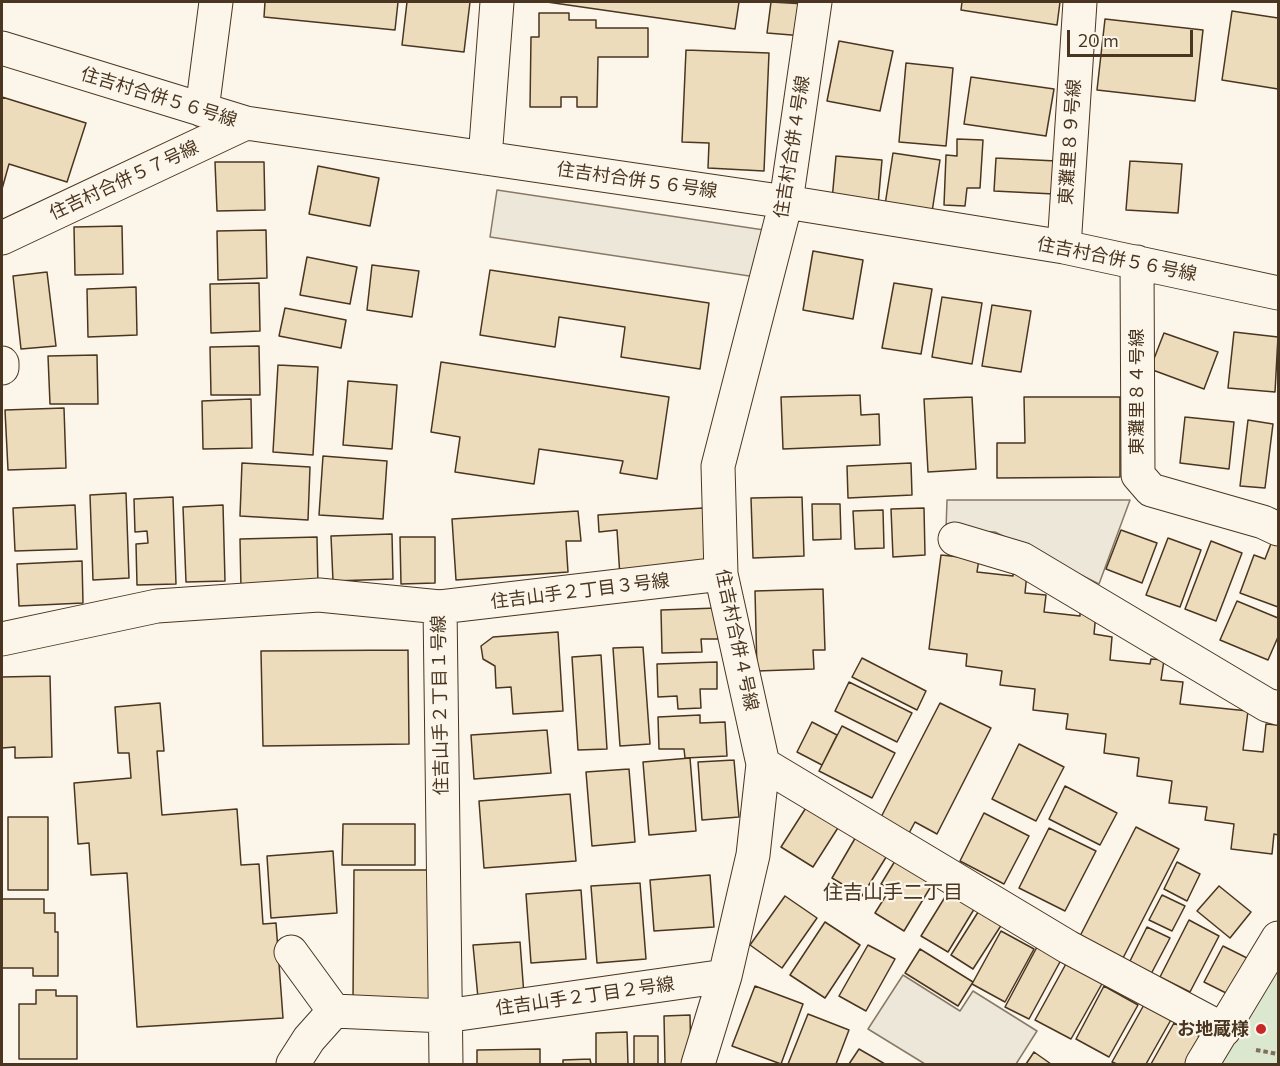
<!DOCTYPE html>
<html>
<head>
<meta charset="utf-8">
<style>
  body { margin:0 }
  #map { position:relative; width:1280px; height:1066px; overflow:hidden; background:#fbf6e9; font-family:Commissioner,sans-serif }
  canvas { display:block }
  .frame { position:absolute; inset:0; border:3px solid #4a3520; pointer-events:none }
  .scale { position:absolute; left:1067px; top:30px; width:126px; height:27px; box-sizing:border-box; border:3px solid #4a3520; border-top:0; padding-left:8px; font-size:18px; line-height:21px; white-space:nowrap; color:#4a3520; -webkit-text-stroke:4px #fbf6e9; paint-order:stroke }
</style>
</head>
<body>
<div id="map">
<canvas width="1280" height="1066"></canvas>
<div class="frame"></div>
<div class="scale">20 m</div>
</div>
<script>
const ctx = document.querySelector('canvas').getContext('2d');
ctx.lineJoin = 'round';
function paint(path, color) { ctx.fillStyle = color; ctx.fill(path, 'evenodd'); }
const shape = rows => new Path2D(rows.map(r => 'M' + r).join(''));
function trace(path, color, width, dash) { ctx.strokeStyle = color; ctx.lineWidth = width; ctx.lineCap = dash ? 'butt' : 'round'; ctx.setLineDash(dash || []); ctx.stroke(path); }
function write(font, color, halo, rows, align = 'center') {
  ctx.font = font + ' Commissioner,"Noto Sans JP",sans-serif'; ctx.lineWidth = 4.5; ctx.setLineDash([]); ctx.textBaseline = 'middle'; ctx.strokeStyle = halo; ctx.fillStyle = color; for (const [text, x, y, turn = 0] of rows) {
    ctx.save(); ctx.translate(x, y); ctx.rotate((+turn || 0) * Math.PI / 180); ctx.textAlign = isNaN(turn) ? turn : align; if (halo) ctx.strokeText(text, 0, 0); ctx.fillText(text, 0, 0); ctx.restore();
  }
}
const green = shape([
  [1278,961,1278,1064,1216,1064,1278,961]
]);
const parking = shape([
  [497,190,764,230,756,277,490,237,497,190],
  [947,500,1130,500,1099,584,995,532,946,530,947,500],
  [903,975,960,1011,973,991,1037,1031,1016,1064,925,1064,868,1029,903,975]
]);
const building = shape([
  [265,2,398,2,395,30,264,17,265,2],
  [407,2,470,2,464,52,402,45,407,2],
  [547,2,739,2,735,29,547,2],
  [771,2,806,4,804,36,767,33,771,2],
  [962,2,1060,2,1057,25,961,10,962,2],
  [1232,11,1278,18,1278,89,1222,80,1232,11],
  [539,13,569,13,569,20,596,20,596,28,648,28,648,57,598,57,597,107,577,107,577,97,561,97,561,107,530,107,531,37,539,37,539,13],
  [1105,19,1203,30,1195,101,1097,90,1105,19],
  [839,41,893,51,880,111,827,101,839,41],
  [686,50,769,53,764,171,708,168,709,143,682,142,686,50],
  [906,63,953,68,946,146,899,142,906,63],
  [971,77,1054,89,1046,136,964,124,971,77],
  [2,97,86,123,67,182,9,164,2,189,2,97],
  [957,139,983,140,980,188,967,188,965,206,944,205,946,155,957,156,957,139],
  [893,153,940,160,932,212,885,205,893,153],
  [836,156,882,160,878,205,832,200,836,156],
  [996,158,1056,161,1054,194,994,191,996,158],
  [1130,161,1182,164,1178,213,1126,210,1130,161],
  [215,162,264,162,265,210,217,211,215,162],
  [318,166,379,178,370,226,309,214,318,166],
  [122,226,123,274,75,275,74,227,122,226],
  [266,230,267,278,218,280,217,231,266,230],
  [813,251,863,260,853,319,803,310,813,251],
  [307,257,357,267,350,304,300,295,307,257],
  [372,265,419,271,412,317,367,310,372,265],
  [490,270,709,303,700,369,621,357,625,327,559,317,555,347,480,335,490,270],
  [47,272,56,346,21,349,13,276,47,272],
  [259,283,260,331,211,333,210,284,259,283],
  [894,283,932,289,921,354,882,348,894,283],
  [136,287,137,335,88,337,87,289,136,287],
  [942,297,982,303,972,364,932,357,942,297],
  [992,305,1031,311,1021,372,982,366,992,305],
  [285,308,346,320,341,348,279,336,285,308],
  [1234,332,1278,337,1275,392,1228,388,1234,332],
  [1164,333,1218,352,1204,389,1150,369,1164,333],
  [259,346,260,395,211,395,210,347,259,346],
  [97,355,98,404,50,404,48,356,97,355],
  [441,362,669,397,657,479,620,473,623,461,539,449,534,484,455,472,460,437,431,432,441,362],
  [278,365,318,367,313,455,273,452,278,365],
  [348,381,397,385,392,449,343,445,348,381],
  [860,395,861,415,879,414,880,445,783,449,781,397,860,395],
  [972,397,976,469,928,472,924,399,972,397],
  [1024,397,1120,397,1120,477,997,478,997,443,1025,443,1024,397],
  [251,399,252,448,203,449,202,401,251,399],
  [64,408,66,468,8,470,5,410,64,408],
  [1185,417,1234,422,1229,469,1180,463,1185,417],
  [1248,420,1273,424,1265,488,1240,486,1248,420],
  [323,456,387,461,383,519,319,515,323,456],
  [242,463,310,467,308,520,240,516,242,463],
  [911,463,912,495,848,498,847,466,911,463],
  [126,493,129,578,93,580,90,495,126,493],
  [173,497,176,584,137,585,136,544,148,543,147,531,135,532,134,499,173,497],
  [802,497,804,556,753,558,751,498,802,497],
  [812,504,840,504,841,539,813,540,812,504],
  [75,505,77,549,15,551,13,508,75,505],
  [223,505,225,581,186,582,183,507,223,505],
  [703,508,707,572,620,577,617,530,599,532,598,515,703,508],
  [924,508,925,555,893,557,891,509,924,508],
  [883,510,884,548,855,549,853,511,883,510],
  [578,511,581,541,566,541,568,572,456,580,452,519,578,511],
  [1121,530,1157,543,1142,583,1106,569,1121,530],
  [392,534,393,579,333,581,331,536,392,534],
  [317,537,318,587,241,589,240,539,317,537],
  [400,537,435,537,435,583,401,584,400,537],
  [1168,538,1201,550,1180,607,1146,595,1168,538],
  [1211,541,1242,553,1216,621,1185,609,1211,541],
  [1272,541,1278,544,1278,607,1240,593,1254,555,1265,559,1272,541],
  [941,555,979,559,977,572,1013,576,1013,572,1027,573,1025,593,1046,595,1044,612,1080,616,1080,611,1096,613,1094,634,1112,637,1110,660,1150,664,1151,659,1164,660,1161,680,1183,682,1180,704,1248,711,1243,750,1263,752,1266,724,1278,725,1278,835,1274,834,1272,854,1231,849,1234,824,1205,820,1207,807,1169,803,1172,781,1137,776,1139,758,1104,753,1106,734,1066,729,1068,714,1033,710,1035,689,1000,685,1002,671,966,666,967,654,929,649,941,555],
  [82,561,83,603,19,606,17,564,82,561],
  [823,589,825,650,813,650,814,669,757,671,755,591,823,589],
  [1237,601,1278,618,1278,637,1268,660,1220,640,1237,601],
  [717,608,718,639,701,639,702,652,662,653,661,610,717,608],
  [558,632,563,711,513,714,511,687,496,688,495,666,483,659,481,646,493,637,558,632],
  [643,647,650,744,620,746,613,648,643,647],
  [408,650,409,744,263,746,261,651,408,650],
  [601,655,607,749,578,750,572,657,601,655],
  [862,658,926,691,917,710,852,677,862,658],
  [717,662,717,689,700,689,701,708,678,709,677,696,658,697,657,664,717,662],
  [50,676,52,757,15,758,15,747,2,748,2,677,50,676],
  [849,682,912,713,897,742,835,711,849,682],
  [160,703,164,751,157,751,162,815,237,809,241,865,259,864,263,924,276,923,283,1018,137,1027,127,873,91,875,89,843,78,844,74,783,131,778,129,753,118,753,115,707,160,703],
  [940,703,991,728,937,834,915,822,908,835,879,821,940,703],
  [700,715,700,723,725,722,727,756,685,758,684,749,659,749,658,717,700,715],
  [812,722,837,735,822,765,797,752,812,722],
  [842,726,895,753,872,798,819,771,842,726],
  [547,730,551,773,474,779,471,735,547,730],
  [1019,744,1064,767,1036,821,992,799,1019,744],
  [690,758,696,831,649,835,643,762,690,758],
  [734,760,739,817,702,820,698,762,734,760],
  [629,769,635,842,592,846,586,772,629,769],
  [1065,786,1117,813,1100,845,1049,819,1065,786],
  [570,794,576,861,484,868,479,801,570,794],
  [809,803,841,823,813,867,781,847,809,803],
  [984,813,1029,836,1004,884,960,861,984,813],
  [8,817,48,817,48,890,8,890,8,817],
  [343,824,415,824,415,865,342,865,343,824],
  [1136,827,1179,849,1122,960,1079,938,1136,827],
  [1049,828,1096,851,1065,911,1019,888,1049,828],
  [857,835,888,854,862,896,832,878,857,835],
  [333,851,337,913,271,918,267,856,333,851],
  [895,861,933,883,904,931,875,913,890,889,881,884,895,861],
  [1177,862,1200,874,1187,901,1164,889,1177,862],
  [354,870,430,870,429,1000,353,1000,354,870],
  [710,875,714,927,654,931,650,880,710,875],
  [640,883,646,959,597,963,591,886,640,883],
  [1219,886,1251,912,1230,938,1197,911,1219,886],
  [950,889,976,906,948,952,921,936,950,889],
  [581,890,586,959,531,963,526,894,581,890],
  [1162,895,1185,906,1172,931,1149,920,1162,895],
  [785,896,817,918,782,968,750,945,785,896],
  [2,899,44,899,44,913,55,913,55,932,58,932,58,976,33,976,33,968,2,968,2,899],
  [980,909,1002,924,973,969,951,955,980,909],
  [1189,920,1219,936,1190,992,1160,977,1189,920],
  [825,922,860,945,825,998,790,975,825,922],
  [1147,927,1170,938,1151,974,1129,963,1147,927],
  [1001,931,1034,949,1005,1002,972,984,1001,931],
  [520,942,524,995,478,998,473,945,520,942],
  [868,945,895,959,866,1011,839,996,868,945],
  [1223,946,1247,958,1228,994,1204,982,1223,946],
  [1037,947,1061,960,1029,1019,1005,1007,1037,947],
  [920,949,973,982,958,1006,905,973,920,949],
  [1067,962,1103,982,1071,1039,1035,1020,1067,962],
  [755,986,803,1004,781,1064,732,1046,755,986],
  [1104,986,1138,1005,1109,1057,1076,1039,1104,986],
  [36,990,56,990,56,996,77,996,77,1059,19,1059,19,1004,36,1004,36,990],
  [1145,1003,1172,1018,1146,1064,1117,1064,1112,1062,1145,1003],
  [808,1014,849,1030,836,1064,788,1064,808,1014],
  [690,1015,691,1064,665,1064,664,1016,690,1015],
  [1174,1023,1208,1041,1195,1064,1151,1064,1174,1023],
  [627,1032,628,1064,596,1064,596,1033,627,1032],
  [634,1036,658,1036,658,1064,634,1064,634,1036],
  [540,1049,540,1064,477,1064,477,1050,540,1049],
  [859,1049,885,1064,849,1064,859,1049],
  [1034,1052,1051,1064,1026,1064,1034,1052],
  [590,1059,591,1064,563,1064,563,1060,590,1059]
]);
const path = shape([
  [1256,1050,1278,1054]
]);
const minor = shape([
  [2,48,246,123,786,202,1064,247,1278,293],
  [202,110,216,2],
  [485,158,497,2],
  [2,238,246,123],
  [1064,247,1080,2],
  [1137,262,1138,475,1151,490,1263,522,1278,529],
  [2,363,2,368],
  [955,539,1022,559,1267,705,1278,708],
  [440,607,721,574],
  [2,639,157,606,319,595,440,607,446,1064],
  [763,764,1068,947,1224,1030],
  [291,952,334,1011],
  [293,1064,309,1039,334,1011,445,1016,725,976],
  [698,1064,725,976,753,855,763,764,721,574,718,466,786,202,815,2],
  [1202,1064,1278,938]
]);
const markers = [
  [1261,1029,6,"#c62828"]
];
const streetNames = [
  ["住吉村合併５６号線",159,97,17],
  ["東灘里８９号線",1070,142,-86],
  ["住吉村合併４号線",792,147,-81],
  ["住吉村合併５７号線",124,180,-25],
  ["住吉村合併５６号線",637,180,8],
  ["住吉村合併５６号線",1117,259,11],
  ["東灘里８４号線",1137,392,-90],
  ["住吉山手２丁目３号線",580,591,-7],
  ["住吉村合併４号線",737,640,78],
  ["住吉山手２丁目１号線",440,705,-91],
  ["住吉山手２丁目２号線",585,996,-8]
];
const poiNames = [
  ["お地蔵様",1249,1029]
];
const neighbourhoodNames = [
  ["住吉山手二丁目",893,892]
];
paint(green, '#dce7d0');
trace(green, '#887966', 1.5);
paint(parking, '#ede7d9');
trace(parking, '#887966', 1.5);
paint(building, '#ecdcbc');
trace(building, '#4a3520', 1.5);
trace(minor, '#4a3520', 35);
trace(path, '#7f6f5c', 4, [4.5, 3]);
trace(minor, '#fbf6e9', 33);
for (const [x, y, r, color] of markers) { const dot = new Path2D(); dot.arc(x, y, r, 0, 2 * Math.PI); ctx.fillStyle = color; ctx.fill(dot); trace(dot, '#fbf6e9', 2); }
write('18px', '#4a3520', '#fbf6e9', streetNames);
write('bold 18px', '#4a3520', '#fbf6e9', poiNames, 'right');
write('20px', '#4a3520', '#fbf6e9', neighbourhoodNames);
</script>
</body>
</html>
